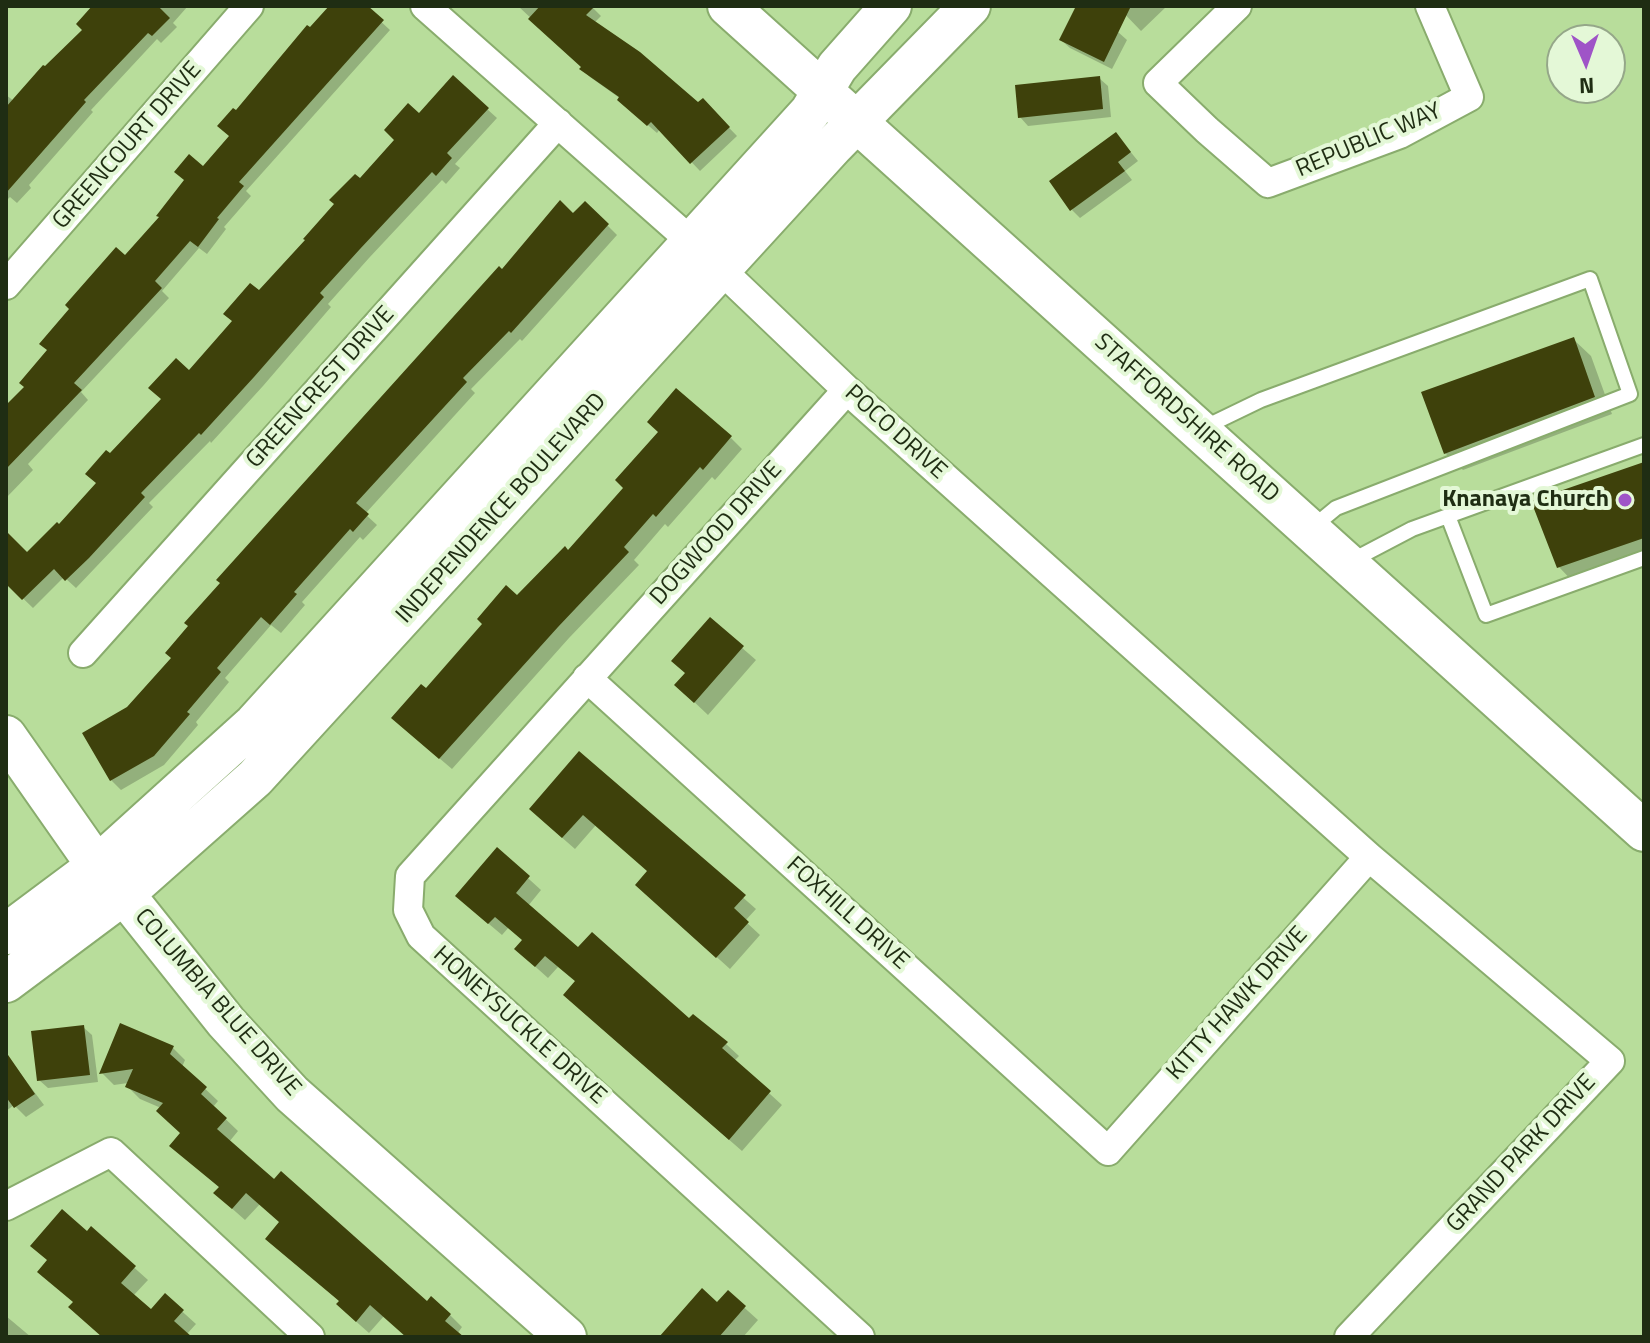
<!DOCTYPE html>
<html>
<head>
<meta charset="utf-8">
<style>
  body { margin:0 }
  #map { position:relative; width:1650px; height:1343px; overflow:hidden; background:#b8dd9b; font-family:"Titillium Web",sans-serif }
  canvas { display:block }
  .frame { position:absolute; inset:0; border:8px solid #1f2d13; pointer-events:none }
  .north { position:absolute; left:1546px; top:24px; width:80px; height:80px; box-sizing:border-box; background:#e4f8d7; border:2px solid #95a789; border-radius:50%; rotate:178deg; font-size:22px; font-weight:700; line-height:32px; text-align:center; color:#1f2d13 }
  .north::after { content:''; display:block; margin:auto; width:28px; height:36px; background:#9f54c7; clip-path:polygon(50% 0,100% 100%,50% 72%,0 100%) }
</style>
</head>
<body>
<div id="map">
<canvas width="1650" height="1343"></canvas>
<div class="frame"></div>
<div class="north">N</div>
</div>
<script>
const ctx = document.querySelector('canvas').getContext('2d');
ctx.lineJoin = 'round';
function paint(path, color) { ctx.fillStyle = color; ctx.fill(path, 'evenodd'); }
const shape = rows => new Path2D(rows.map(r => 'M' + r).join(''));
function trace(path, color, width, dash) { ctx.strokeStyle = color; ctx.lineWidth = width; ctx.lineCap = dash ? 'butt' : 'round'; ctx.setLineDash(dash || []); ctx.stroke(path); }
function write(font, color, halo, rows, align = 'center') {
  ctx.font = font + ' "Titillium Web",sans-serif'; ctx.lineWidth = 8; ctx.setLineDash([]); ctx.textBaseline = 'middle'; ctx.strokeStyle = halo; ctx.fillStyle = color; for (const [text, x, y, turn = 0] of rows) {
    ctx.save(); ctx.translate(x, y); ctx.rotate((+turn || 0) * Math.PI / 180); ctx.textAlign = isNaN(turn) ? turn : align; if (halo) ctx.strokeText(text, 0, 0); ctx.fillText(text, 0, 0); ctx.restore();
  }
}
const shadow = shape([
  [95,6,188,6,173,23,177,27,161,43,157,39,91,110,93,112,29,185,31,188,17,203,10,197,6,201,6,95,14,101,84,30],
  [332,6,364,6,390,30,246,191,251,196,224,227,226,229,207,254,199,248,162,291,169,298,81,392,88,400,28,464,33,470,6,498,6,407,26,387,125,258,231,137,236,113],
  [518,6,591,6,601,16,594,23,698,105,703,101,737,136,700,171,660,129,657,133,628,108,621,99,590,77,582,69,583,67],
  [1117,6,1167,6,1141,31],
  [1118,32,1127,40,1112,69,1070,48,1061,40],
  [1099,78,1108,86,1111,117,1028,126,1020,117],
  [487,109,497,118,455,164,460,168,446,184,442,180,369,258,328,304,331,307,263,386,211,443,210,441,149,503,153,507,76,588,64,577,33,608,6,582,6,534,27,554,59,527,98,484,110,455,189,373,419,115],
  [1116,134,1138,161,1125,171,1132,180,1080,218,1072,210],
  [585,203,617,235,522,341,520,339,471,389,475,393,365,514,377,525,363,540,360,537,302,602,305,605,281,633,271,625,225,678,229,682,196,722,198,725,164,765,121,790,111,780,129,708,502,271],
  [1573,339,1591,356,1612,414,1463,470,1445,453],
  [731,438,742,449,715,480,712,477,668,527,665,524,634,560,639,565,569,638,452,769,405,729,426,691,517,598,568,553],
  [1644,464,1644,561,1576,585,1559,567],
  [710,620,756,660,708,715,690,698,687,674],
  [580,754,756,909,745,921,760,935,730,969,650,897,649,872,596,825,575,849,543,821],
  [497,850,541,890,528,906,578,950,690,1021,694,1016,726,1044,739,1056,734,1061,782,1105,742,1151,578,1008,576,982,558,967,548,978,529,961,524,941,509,927,502,935,470,908],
  [83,1027,92,1035,98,1082,48,1088,39,1080],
  [173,1048,185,1060,182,1067,218,1101,213,1107,238,1131,229,1142,427,1304,450,1315,462,1327,457,1334,461,1337,404,1337,403,1333,384,1316,369,1333,351,1317,281,1223,260,1204,245,1220,228,1205,220,1188,172,1146,183,1134,161,1108,140,1099,127,1086,128,1083,114,1085,102,1073],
  [6,1054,44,1105,26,1117,14,1105,6,1111],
  [91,1229,148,1280,133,1296,151,1312,165,1296,196,1324,186,1335,189,1337,103,1337,74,1303,87,1233],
  [728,1293,758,1320,743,1337,670,1337,718,1305],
  [6,1316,31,1337,6,1337]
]);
const building = shape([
  [92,6,158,6,170,18,152,36,148,33,84,100,86,102,6,193,6,107,43,65,45,66,82,30,76,24],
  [329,6,368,6,384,20,239,182,244,186,217,218,219,219,198,247,190,241,155,281,162,288,74,383,82,390,6,469,6,405,24,387,19,383,47,350,39,344,69,309,65,305,116,247,125,255,159,217,156,216,184,180,174,172,189,154,203,166,229,136,217,126,233,108,236,110,307,25,310,27],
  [540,6,595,6,586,15,640,52,698,102,703,98,730,127,690,164,651,122,647,126,617,100,619,97,579,69,581,67,528,19],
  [1076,6,1131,6,1104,62,1059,40],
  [453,75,489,108,447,153,452,158,436,176,432,172,360,249,320,293,324,297,254,377,201,435,199,433,141,493,145,497,89,558,65,581,54,569,22,600,6,584,6,531,27,552,57,522,59,524,96,483,85,474,106,450,110,453,161,399,148,388,176,358,189,370,232,321,223,314,250,283,259,290,305,240,303,239,334,204,329,200,355,174,360,178,394,140,384,130,408,103,419,113],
  [1100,76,1103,109,1018,118,1015,85],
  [1116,132,1131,152,1118,162,1125,171,1070,211,1049,181],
  [560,200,573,213,585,201,609,224,511,333,509,331,463,378,467,382,356,503,369,514,353,532,350,529,294,592,297,594,270,625,261,617,217,668,221,672,187,712,190,714,154,756,110,781,82,733,127,707,171,658,165,653,188,626,184,623,220,583,216,580,499,266,502,269],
  [1574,337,1595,397,1444,454,1421,392],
  [676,388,732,436,703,470,700,467,656,517,653,514,624,547,629,552,558,627,439,759,391,718,421,684,426,688,482,624,477,619,506,585,517,595,565,546,568,550,623,488,615,480,658,432,647,422],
  [1644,462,1644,538,1557,568,1531,501],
  [710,617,744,646,694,703,674,685,685,673,671,661],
  [579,751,746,895,734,908,749,922,716,958,635,885,647,871,583,815,562,838,529,809],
  [497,847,530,876,516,893,578,947,592,932,689,1018,693,1014,728,1042,722,1048,771,1091,729,1140,563,995,575,981,545,956,535,967,514,949,522,940,495,917,488,924,455,896],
  [120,1023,174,1046,170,1054,207,1087,201,1094,227,1118,217,1129,274,1179,281,1171,427,1301,431,1296,451,1314,445,1321,464,1337,406,1337,370,1305,356,1322,336,1304,339,1301,265,1239,279,1222,246,1193,232,1209,213,1193,219,1187,169,1146,180,1133,156,1111,163,1103,125,1087,133,1069,99,1074],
  [84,1025,90,1075,37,1081,31,1031],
  [6,1052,35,1094,14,1108,6,1097],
  [62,1209,87,1231,91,1226,136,1266,121,1283,151,1309,165,1293,184,1310,174,1321,192,1337,102,1337,68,1307,73,1302,37,1272,47,1260,30,1246],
  [702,1288,717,1302,728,1290,746,1306,719,1337,659,1337]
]);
const lane = shape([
  [1201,429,1261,400,1590,279,1630,394,1336,508,1313,527],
  [1448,516,1486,615,1644,558],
  [1351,561,1412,529,1644,445]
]);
const street = shape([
  [425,6,693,243,847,390,1369,857,1610,1061,1349,1337],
  [1237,6,1158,83,1207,130,1268,183,1400,134,1469,97,1430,6],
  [6,285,249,6],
  [847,390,410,876,408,910,421,936,860,1337],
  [83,653,558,123],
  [587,678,1108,1151,1369,857],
  [6,1206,111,1152,310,1337]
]);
const secondary = shape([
  [728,6,1644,831],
  [6,736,97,866,124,894,226,1022,292,1094,566,1337],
  [6,934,97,866,254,724,810,112,837,67,891,6],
  [6,982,124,894,255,778,833,146,970,6]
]);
const markers = [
  [1625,500,8,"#9f54c7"]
];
const streetNames = [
  ["REPUBLIC WAY",1369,141,-23],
  ["GREENCOURT DRIVE",128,146,-49],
  ["GREENCREST DRIVE",321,388,-48],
  ["STAFFORDSHIRE ROAD",1186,419,42],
  ["POCO DRIVE",895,433,42],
  ["INDEPENDENCE BOULEVARD",502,509,-48],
  ["DOGWOOD DRIVE",717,534,-48],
  ["FOXHILL DRIVE",847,914,42],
  ["COLUMBIA BLUE DRIVE",217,1003,49],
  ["KITTY HAWK DRIVE",1238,1004,-48],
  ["HONEYSUCKLE DRIVE",519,1026,42],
  ["GRAND PARK DRIVE",1522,1154,-47]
];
const poiNames = [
  ["Knanaya Church",1609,500]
];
paint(shadow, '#0003');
paint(building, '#3e410b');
trace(lane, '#89ac6d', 18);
trace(street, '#89ac6d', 32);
trace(secondary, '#89ac6d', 44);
trace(lane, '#fff', 14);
trace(street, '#fff', 28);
trace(secondary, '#fff', 40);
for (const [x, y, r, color] of markers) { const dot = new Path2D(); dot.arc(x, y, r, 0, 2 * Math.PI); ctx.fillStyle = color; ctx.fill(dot); trace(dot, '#e4f8d7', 3); }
write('24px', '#1f2d13', '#e4f8d7', streetNames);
write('bold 24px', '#1f2d13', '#e4f8d7', poiNames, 'right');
</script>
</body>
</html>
